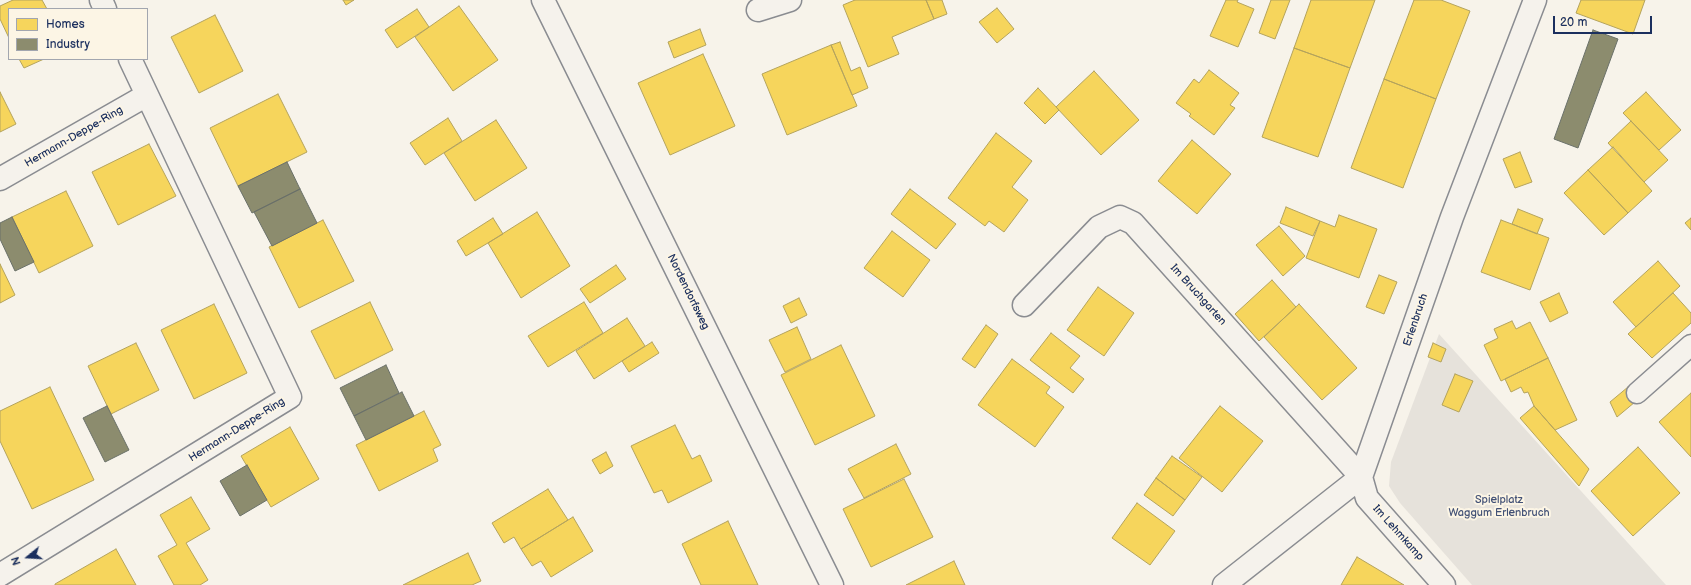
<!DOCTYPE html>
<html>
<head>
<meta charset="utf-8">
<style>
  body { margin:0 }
  #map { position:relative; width:1691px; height:585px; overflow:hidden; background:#f7f3ea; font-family:"Balsamiq Sans",sans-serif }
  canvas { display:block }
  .legend { position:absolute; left:8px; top:8px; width:140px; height:52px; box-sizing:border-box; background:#fcf5e5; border:1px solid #a2a6af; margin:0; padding:5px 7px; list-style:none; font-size:12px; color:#1b2f5e }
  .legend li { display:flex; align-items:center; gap:8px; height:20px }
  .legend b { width:20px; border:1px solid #a2a6af }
  .north { position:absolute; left:8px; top:537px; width:40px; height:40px; -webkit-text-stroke:3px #fcf5e5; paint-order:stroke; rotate:252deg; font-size:11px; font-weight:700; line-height:16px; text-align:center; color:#1b2f5e }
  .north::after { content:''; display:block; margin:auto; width:14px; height:18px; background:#1b2f5e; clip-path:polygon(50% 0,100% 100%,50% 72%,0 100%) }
  .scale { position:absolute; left:1553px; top:16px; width:99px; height:18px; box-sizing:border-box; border:2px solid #1b2f5e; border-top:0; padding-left:5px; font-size:12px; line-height:14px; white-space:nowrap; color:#1b2f5e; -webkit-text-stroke:3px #fcf5e5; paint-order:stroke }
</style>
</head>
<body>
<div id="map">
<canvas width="1691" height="585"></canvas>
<ul class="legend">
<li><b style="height:11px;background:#f6d55c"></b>Homes</li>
<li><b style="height:11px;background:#8c8c6e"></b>Industry</li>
</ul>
<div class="north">N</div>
<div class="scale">20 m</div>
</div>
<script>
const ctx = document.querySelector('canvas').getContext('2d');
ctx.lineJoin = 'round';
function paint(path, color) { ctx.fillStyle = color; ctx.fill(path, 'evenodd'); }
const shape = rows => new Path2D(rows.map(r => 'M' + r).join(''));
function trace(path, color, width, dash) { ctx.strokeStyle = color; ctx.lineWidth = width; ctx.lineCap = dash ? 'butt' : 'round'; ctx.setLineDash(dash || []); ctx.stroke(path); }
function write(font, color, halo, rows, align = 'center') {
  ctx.font = font + ' "Balsamiq Sans",sans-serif'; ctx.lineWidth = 4; ctx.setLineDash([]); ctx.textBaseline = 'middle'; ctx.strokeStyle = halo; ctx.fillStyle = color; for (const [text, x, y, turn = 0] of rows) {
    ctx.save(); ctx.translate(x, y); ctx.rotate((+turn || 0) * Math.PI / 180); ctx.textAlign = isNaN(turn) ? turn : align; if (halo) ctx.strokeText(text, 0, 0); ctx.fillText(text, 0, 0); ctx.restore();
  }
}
const green = shape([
  [1439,334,1666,585,1472,585,1400,503,1389,486,1391,462]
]);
const homes = shape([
  [13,0,42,0,47,9,9,9,9,38,0,19,0,6,13,0],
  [343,0,354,0,346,5,343,0],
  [855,0,926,0,934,19,892,37,899,54,868,67,843,5,855,0],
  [926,0,942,0,947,14,934,19,926,0],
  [1226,0,1238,0,1237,2,1254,9,1238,47,1210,36,1226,0],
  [1271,0,1290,0,1275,39,1259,33,1271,0],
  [1311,0,1375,0,1350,68,1294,48,1311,0],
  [1414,0,1441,0,1470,11,1436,99,1384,79,1414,0],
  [1581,0,1645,0,1633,34,1576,13,1581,0],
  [459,6,498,60,453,91,415,37,459,6],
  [997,8,1014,29,997,43,979,22,997,8],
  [417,9,429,27,397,48,385,30,417,9],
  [215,15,243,71,199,93,171,37,215,15],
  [700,29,706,45,674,58,668,42,700,29],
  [840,42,851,71,860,67,868,88,852,95,831,45,840,42],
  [831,45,857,106,787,135,762,74,831,45],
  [1294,48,1350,68,1318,157,1262,137,1294,48],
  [703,54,735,126,670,155,638,83,703,54],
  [19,59,44,59,24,68,19,59],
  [1209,70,1239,93,1230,105,1235,108,1214,135,1189,116,1191,114,1176,103,1194,79,1199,83,1209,70],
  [1094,71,1139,120,1101,155,1056,107,1094,71],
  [1384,79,1436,99,1403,188,1351,168,1384,79],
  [1038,88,1059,110,1045,124,1024,103,1038,88],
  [0,92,16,124,0,132,0,92],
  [1646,92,1681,130,1659,150,1623,113,1646,92],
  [278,94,307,152,238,186,210,128,278,94],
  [448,118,462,141,425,165,410,143,448,118],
  [496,120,527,168,475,201,444,153,496,120],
  [1631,121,1668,160,1644,182,1608,143,1631,121],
  [996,133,1032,161,1012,187,1028,200,1004,232,989,221,985,226,948,198,996,133],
  [1192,140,1231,174,1197,214,1158,181,1192,140],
  [149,144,176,196,118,225,92,172,149,144],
  [1613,147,1652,191,1628,213,1588,170,1613,147],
  [1520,152,1532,182,1515,188,1503,159,1520,152],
  [1588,170,1628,213,1604,235,1564,193,1588,170],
  [910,189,956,224,936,249,891,214,910,189],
  [66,191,93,246,39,273,12,217,66,191],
  [1286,207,1320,221,1313,236,1280,223,1286,207],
  [1518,209,1543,219,1537,234,1512,224,1518,209],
  [537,212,570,266,521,298,488,243,537,212],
  [1339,215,1377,229,1359,278,1306,258,1320,221,1335,227,1339,215],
  [493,218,503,234,466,256,457,241,493,218],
  [1691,218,1691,230,1685,223,1691,218],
  [323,220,354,281,299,308,269,247,323,220],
  [1501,220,1549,238,1530,290,1481,272,1501,220],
  [1279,226,1305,256,1283,276,1256,245,1279,226],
  [892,231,930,260,903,297,864,268,892,231],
  [1658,261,1680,286,1636,327,1613,302,1658,261],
  [0,264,15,295,0,303,0,264],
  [616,265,626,279,590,303,580,289,616,265],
  [1379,275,1397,282,1384,314,1366,307,1379,275],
  [1272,280,1296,307,1259,341,1235,314,1272,280],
  [1098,287,1134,313,1104,356,1067,330,1098,287],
  [1559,293,1568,313,1550,322,1540,302,1559,293],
  [1673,293,1691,313,1691,323,1652,358,1628,334,1673,293],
  [799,298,807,315,791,323,783,306,799,298],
  [370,302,393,350,335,379,311,331,370,302],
  [584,302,603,333,548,367,528,336,584,302],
  [214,304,247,373,194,399,161,330,214,304],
  [1299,304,1357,368,1322,400,1264,337,1299,304],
  [627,318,645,346,594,379,576,351,627,318],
  [1512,321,1516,329,1530,322,1548,358,1501,381,1484,345,1498,338,1494,329,1512,321],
  [986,325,998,334,975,368,962,359,986,325],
  [797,327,811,359,785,372,769,340,797,327],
  [1051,333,1080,356,1070,368,1084,379,1073,393,1030,360,1051,333],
  [652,342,659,353,629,372,622,361,652,342],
  [136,343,159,390,111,414,88,366,136,343],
  [1433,343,1446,349,1441,362,1428,357,1433,343],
  [841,345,875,416,815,445,781,375,841,345],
  [1548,358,1577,420,1555,430,1534,406,1528,392,1524,393,1521,387,1511,392,1505,379,1548,358],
  [1012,359,1050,387,1046,393,1064,407,1035,447,978,405,1012,359],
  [1455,374,1473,381,1459,412,1442,405,1455,374],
  [50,387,94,480,32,509,0,441,0,411,50,387],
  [1628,387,1635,402,1617,417,1610,402,1628,387],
  [1691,393,1691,457,1659,422,1691,393],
  [1220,406,1263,441,1222,492,1179,458,1220,406],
  [1534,406,1589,469,1579,486,1520,418,1534,406],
  [424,411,441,445,433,449,438,461,379,491,356,445,424,411],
  [675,425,692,459,700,455,712,481,668,503,662,490,654,493,631,446,675,425],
  [290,427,319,479,271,507,241,456,290,427],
  [896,444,911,474,864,498,848,469,896,444],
  [1638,447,1680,493,1633,536,1591,491,1638,447],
  [606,452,613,466,600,474,592,460,606,452],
  [1172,456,1202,477,1185,500,1156,478,1172,456],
  [1156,478,1185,500,1173,516,1144,495,1156,478],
  [904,479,933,537,871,567,843,509,904,479],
  [548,489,568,520,521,549,514,537,504,543,492,523,548,489],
  [191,497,210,529,186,543,208,580,200,585,174,585,158,556,177,545,160,515,191,497],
  [1137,503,1175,531,1150,565,1112,538,1137,503],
  [573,517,593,551,551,577,541,561,532,566,521,549,573,517],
  [728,521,758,585,701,585,682,544,728,521],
  [116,549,136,585,55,585,55,584,116,549],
  [468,553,481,581,472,585,403,585,468,553],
  [1357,557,1404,585,1341,585,1357,557],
  [954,561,965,585,906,585,954,561]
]);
const industry = shape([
  [1593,30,1618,39,1578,148,1554,139,1593,30],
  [287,162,300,189,252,213,238,186,287,162],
  [300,189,317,223,272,246,254,212,300,189],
  [12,217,34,262,15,271,0,239,0,223,12,217],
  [386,365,399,393,354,416,340,388,386,365],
  [402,392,414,416,366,440,354,416,402,392],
  [107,406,129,450,105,462,83,418,107,406],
  [247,465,267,500,240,516,220,481,247,465]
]);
const service = shape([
  [1637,393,1691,345]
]);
const minor = shape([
  [101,0,105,9],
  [543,0,832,585],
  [758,10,790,0],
  [0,179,147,95],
  [1024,305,1099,227,1120,217,1133,223,1361,477,1367,498,1444,585],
  [0,575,290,397,130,59],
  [1224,585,1361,477,1452,217,1535,0]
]);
const streetNames = [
  ["Hermann-Deppe-Ring",74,137,-30],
  ["Nordendorfsweg",688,292,64],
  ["Im Bruchgarten",1198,295,48],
  ["Erlenbruch",1416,320,-71],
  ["Hermann-Deppe-Ring",237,430,-32],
  ["Im Lehmkamp",1398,533,48]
];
const parkNames = [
  ["Spielplatz",1499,500],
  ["Waggum Erlenbruch",1499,513]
];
paint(green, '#e6e2db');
paint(homes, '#f6d55c');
trace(homes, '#b4a35d', 1);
paint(industry, '#8c8c6e');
trace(industry, '#6a7069', 1);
trace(service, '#8a8c91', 23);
trace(minor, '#8a8c91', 25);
trace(service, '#f5f2ec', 20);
trace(minor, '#f5f2ec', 22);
write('11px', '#1b2f5e', '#fcf5e5', streetNames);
write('11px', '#425176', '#fcf5e5', parkNames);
</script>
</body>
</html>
